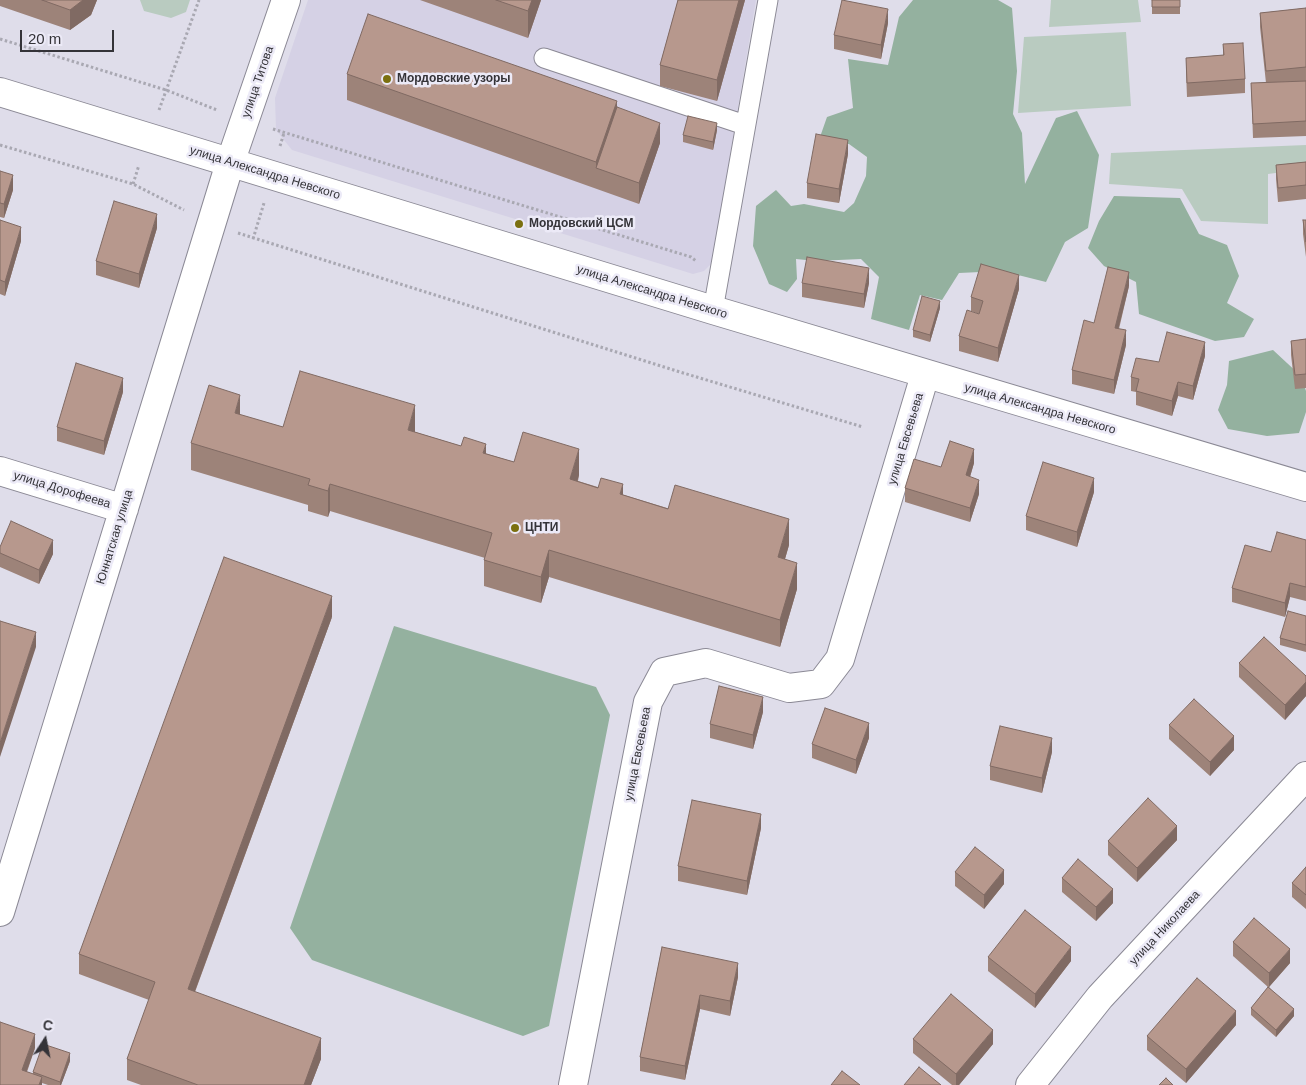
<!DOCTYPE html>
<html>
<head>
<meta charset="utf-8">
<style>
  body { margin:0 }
  #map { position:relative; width:1306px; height:1085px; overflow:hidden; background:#dfddea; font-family:Helvetica,sans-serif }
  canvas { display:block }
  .north { position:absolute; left:20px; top:1015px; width:50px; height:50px; -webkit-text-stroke:4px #eceaf7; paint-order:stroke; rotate:11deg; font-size:14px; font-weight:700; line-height:20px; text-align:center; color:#343338 }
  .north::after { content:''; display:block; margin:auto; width:18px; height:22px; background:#343338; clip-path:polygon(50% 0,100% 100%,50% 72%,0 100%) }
  .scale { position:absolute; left:20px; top:30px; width:94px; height:22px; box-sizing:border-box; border:2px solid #343338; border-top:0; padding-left:6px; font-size:15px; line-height:18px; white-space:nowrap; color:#343338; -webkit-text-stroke:4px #eceaf7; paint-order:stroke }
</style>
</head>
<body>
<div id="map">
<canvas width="1306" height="1085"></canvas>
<div class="north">С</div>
<div class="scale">20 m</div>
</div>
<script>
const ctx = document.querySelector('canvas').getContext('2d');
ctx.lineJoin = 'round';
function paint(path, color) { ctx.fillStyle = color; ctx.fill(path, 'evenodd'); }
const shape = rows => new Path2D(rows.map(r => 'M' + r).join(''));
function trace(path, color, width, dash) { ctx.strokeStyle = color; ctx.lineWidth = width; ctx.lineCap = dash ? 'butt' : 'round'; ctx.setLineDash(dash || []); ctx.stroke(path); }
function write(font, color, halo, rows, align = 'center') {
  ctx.font = font + ' Helvetica,sans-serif'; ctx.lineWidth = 5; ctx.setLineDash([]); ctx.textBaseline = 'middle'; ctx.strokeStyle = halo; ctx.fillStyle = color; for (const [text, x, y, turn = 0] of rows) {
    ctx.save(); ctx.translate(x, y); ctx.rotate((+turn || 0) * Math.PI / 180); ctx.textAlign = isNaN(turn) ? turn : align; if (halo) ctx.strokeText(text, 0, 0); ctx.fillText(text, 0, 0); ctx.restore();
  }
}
const built = shape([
  [308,0,756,0,712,263,704,271,693,274,292,150,276,130,275,98]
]);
const green = shape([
  [140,0,190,0,186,12,171,18,144,11],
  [1051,0,1138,0,1141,22,1049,27],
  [1126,32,1131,106,1018,113,1024,37],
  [1306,145,1306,169,1268,174,1268,224,1201,221,1182,189,1109,184,1111,153]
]);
const forest = shape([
  [913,0,998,0,1012,8,1017,71,1013,114,1022,133,1025,184,1056,118,1077,111,1099,155,1088,228,1065,242,1046,282,1002,271,959,273,942,300,920,295,909,330,871,319,879,277,861,259,816,261,796,259,797,279,787,292,769,284,753,246,756,206,776,190,791,206,804,204,844,212,854,203,866,176,867,157,849,144,831,144,820,137,827,117,853,108,848,59,888,65,899,17],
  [1114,196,1180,198,1199,234,1227,245,1239,276,1227,303,1254,319,1244,337,1215,341,1139,314,1136,282,1104,266,1088,248,1099,221],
  [1273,350,1301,376,1306,391,1306,412,1299,433,1267,436,1228,429,1218,410,1227,385,1229,361],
  [394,626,596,687,610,715,549,1026,523,1036,312,960,290,928]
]);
const path = shape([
  [0,39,166,90,217,110],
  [159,110,199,0],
  [273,129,691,257,696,261],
  [0,145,133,184,184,210],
  [280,146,284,133],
  [133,184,139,165],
  [238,233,680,372,863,427],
  [253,239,264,203]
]);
const lane = shape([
  [544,58,745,125],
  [713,310,768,0]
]);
const street = shape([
  [0,471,124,509],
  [0,912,230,163],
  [573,1085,648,702,664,672,706,663,789,688,821,684,840,659,925,375],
  [1030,1085,1100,997,1306,776]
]);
const secondary = shape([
  [0,92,713,310,1306,487],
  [230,163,286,0]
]);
const wall = shape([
  [0,0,97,0,91,15,70,30,0,6],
  [420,0,541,0,528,38],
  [678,0,745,0,717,101,660,86,660,65],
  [1152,0,1180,0,1180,14,1152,14],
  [1306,8,1306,136,1253,138,1251,83,1266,83,1260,27,1260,13],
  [888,23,881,59,834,49,834,35],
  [1223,44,1245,79,1245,93,1187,97,1186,72,1186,58,1223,55],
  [347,74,617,107,660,143,639,204,347,100],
  [717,130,713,150,683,142,683,135],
  [848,154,839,203,807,198,807,183],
  [1306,162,1306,199,1278,202,1276,179,1276,165],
  [0,171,13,190,4,218,0,217],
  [0,220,21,241,5,296,0,294],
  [1303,220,1306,220,1306,257,1303,234],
  [157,228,139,288,96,275,96,261],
  [802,283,869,283,864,308,802,297],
  [1129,286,1119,329,1126,345,1114,394,1072,384,1072,370,1094,323],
  [1019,289,998,362,959,351,959,336,979,314,971,311,971,297],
  [940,308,930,342,913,337,913,330],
  [1306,339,1306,388,1295,389,1291,355,1291,341],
  [1205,356,1193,400,1178,396,1172,416,1136,405,1136,392,1131,391,1131,377,1159,362],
  [123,392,104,455,57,441,57,427],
  [240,415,283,427,415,432,514,462,579,475,578,481,789,545,785,559,797,589,780,647,549,577,541,603,484,586,484,560,485,558,330,511,328,517,308,511,308,505,191,470,191,443],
  [974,463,970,477,979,494,970,522,905,502,905,488,941,467],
  [1094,492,1077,547,1026,530,1026,516],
  [1306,540,1306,601,1290,597,1285,617,1232,602,1232,588,1271,552],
  [0,547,53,554,39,584,0,567],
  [1306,616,1306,652,1280,645,1280,638],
  [332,617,195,992,321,1059,311,1085,141,1085,127,1080,127,1059,149,1000,79,974,79,954],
  [1239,663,1306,676,1306,696,1285,720,1239,677],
  [763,712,753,749,710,738,710,724],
  [1169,725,1234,750,1210,776,1169,739],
  [869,738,856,774,812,758,812,744],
  [1052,752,1042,793,990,780,990,766],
  [761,828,747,895,678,881,678,866],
  [1177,840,1137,882,1108,855,1108,841],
  [1306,867,1306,909,1292,897,1292,883],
  [955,872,1004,884,984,909,955,886],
  [1062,878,1113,903,1096,921,1062,892],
  [1233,942,1290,963,1269,987,1294,1016,1276,1037,1251,1015,1251,1008,1268,987,1233,956],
  [662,947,738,977,730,1016,700,1009,685,1080,640,1071,640,1057],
  [988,957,1071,961,1035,1008,988,971],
  [1236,1025,1186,1083,1147,1050,1147,1036],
  [913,1039,993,1044,959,1085,952,1085,913,1053],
  [35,1048,27,1072,33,1074,33,1072,70,1061,61,1085,48,1085,42,1083,42,1085,0,1085]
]);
const shadedWall = shape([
  [83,0,97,0,91,15,70,30,70,10],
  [532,0,541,0,528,38,528,11],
  [739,0,745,0,717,101,717,80],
  [888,9,888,23,881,59,881,45],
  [617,101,617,128,596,168,596,188,596,162],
  [660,123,660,143,639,204,639,183],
  [717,123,717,130,713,150,713,142],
  [848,140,848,154,839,203,839,189],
  [13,175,13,190,4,218,4,204],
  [157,214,157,228,139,288,139,274],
  [21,227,21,241,5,296,5,282],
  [869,268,869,283,864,308,864,294],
  [1129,272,1129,286,1115,342,1115,328],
  [1019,275,1019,289,998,362,998,348],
  [940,301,940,308,930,342,930,335],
  [1126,330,1126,345,1114,394,1114,380],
  [1205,342,1205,356,1193,400,1193,386],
  [123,378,123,392,104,455,104,441],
  [1178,382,1178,396,1172,416,1172,401],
  [240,395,240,421,235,413],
  [415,405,415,432,408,456,408,430],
  [486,444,486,470,483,453],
  [579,449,579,475,570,506,570,479],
  [974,449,974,463,966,490,966,475],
  [1094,478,1094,492,1077,547,1077,532],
  [979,480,979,494,970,522,970,508],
  [330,484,330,511,328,517,328,491],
  [623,484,623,511,620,494],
  [789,519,789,545,778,583,778,557],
  [53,540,53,554,39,584,39,570],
  [549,550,549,577,541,603,541,577],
  [797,563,797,589,780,647,780,620],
  [1290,583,1290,597,1285,617,1285,603],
  [332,596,332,617,188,1010,188,989],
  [36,632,36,647,0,757,0,743],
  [1306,682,1306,696,1285,720,1285,705],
  [763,697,763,712,753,749,753,735],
  [869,723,869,738,856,774,856,760],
  [1234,736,1234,750,1210,776,1210,762],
  [1052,738,1052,752,1042,793,1042,778],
  [761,814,761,828,747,895,747,881],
  [1177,826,1177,840,1137,882,1137,868],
  [1004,870,1004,884,984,909,984,895],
  [1113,889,1113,903,1096,921,1096,907],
  [1071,947,1071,961,1035,1008,1035,994],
  [1290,949,1290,963,1269,987,1269,973],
  [738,963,738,977,730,1016,730,1001],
  [700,995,700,1009,685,1080,685,1066],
  [1294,1009,1294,1016,1276,1037,1276,1030],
  [1236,1011,1236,1025,1186,1083,1186,1069],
  [993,1030,993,1044,959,1085,956,1085,956,1074],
  [35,1034,35,1048,22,1084,22,1070],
  [321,1038,321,1059,311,1085,304,1085],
  [70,1053,70,1061,61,1085,60,1085,60,1082],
  [42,1077,42,1085,39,1085]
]);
const building = shape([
  [42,0,83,0,70,10,42,0],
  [496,0,532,0,528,11,496,0],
  [678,0,739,0,717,80,660,65,678,0],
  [842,0,888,9,881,45,834,35,842,0],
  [1152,0,1180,0,1180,7,1152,7,1152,0],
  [1306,8,1306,67,1266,71,1260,13,1306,8],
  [368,14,617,101,596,162,347,74,368,14],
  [1243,43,1245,79,1187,83,1186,58,1224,55,1223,44,1243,43],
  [1306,81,1306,121,1253,124,1251,83,1306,81],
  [617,107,660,123,639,183,596,168,617,107],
  [688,116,717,123,713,142,683,135,688,116],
  [816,134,848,140,839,189,807,183,816,134],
  [1306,162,1306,185,1278,188,1276,165,1306,162],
  [0,171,13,175,4,204,0,203,0,171],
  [114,201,157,214,139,274,96,261,114,201],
  [0,220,21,227,5,282,0,280,0,220],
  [1303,220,1306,220,1306,242,1303,220],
  [807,257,869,268,864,294,802,283,807,257],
  [981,264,1019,275,998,348,959,336,967,310,979,314,983,301,971,297,981,264],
  [1108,267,1129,272,1115,328,1126,330,1114,380,1072,370,1084,320,1094,323,1108,267],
  [922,296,940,301,930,335,913,330,922,296],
  [1167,332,1205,342,1193,386,1178,382,1172,401,1136,391,1139,379,1131,377,1136,358,1159,362,1167,332],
  [1306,339,1306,374,1295,375,1291,341,1306,339],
  [76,363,123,378,104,441,57,427,76,363],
  [300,371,415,405,408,430,461,446,464,437,486,444,483,453,514,462,523,432,579,449,570,479,598,488,601,478,623,484,620,494,668,509,675,485,789,519,778,557,797,563,780,620,549,550,541,577,484,560,492,533,330,484,328,491,308,485,310,479,191,443,209,385,240,395,235,413,283,427,300,371],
  [950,441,974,449,966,475,979,480,970,508,905,488,914,459,941,467,950,441],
  [1043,462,1094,478,1077,532,1026,516,1043,462],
  [11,521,53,540,39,570,0,553,0,547,11,521],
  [1277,532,1306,540,1306,587,1290,583,1285,603,1232,588,1245,545,1271,552,1277,532],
  [224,557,332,596,188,989,321,1038,304,1085,198,1085,127,1059,155,982,79,954,224,557],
  [1288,611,1306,616,1306,645,1280,638,1288,611],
  [0,621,36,632,0,743,0,621],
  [1264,637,1306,676,1306,682,1285,705,1239,663,1264,637],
  [719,686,763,697,753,735,710,724,719,686],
  [1194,699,1234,736,1210,762,1169,725,1194,699],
  [825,708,869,723,856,760,812,744,825,708],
  [1000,726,1052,738,1042,778,990,766,1000,726],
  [1148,798,1177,826,1137,868,1108,841,1148,798],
  [692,800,761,814,747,881,678,866,692,800],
  [975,847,1004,870,984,895,955,872,975,847],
  [1078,859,1113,889,1096,907,1062,878,1078,859],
  [1306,867,1306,895,1292,883,1306,867],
  [1025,910,1071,947,1035,994,988,957,1025,910],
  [1254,918,1290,949,1269,973,1233,942,1254,918],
  [662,947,738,963,730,1001,700,995,685,1066,640,1057,662,947],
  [1197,978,1236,1011,1186,1069,1147,1036,1197,978],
  [1268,987,1294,1009,1276,1030,1251,1008,1268,987],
  [951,994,993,1030,956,1074,913,1039,951,994],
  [0,1022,35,1034,22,1070,42,1077,39,1085,0,1085,0,1022],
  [43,1044,70,1053,60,1082,33,1072,43,1044],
  [919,1067,941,1085,904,1085,919,1067],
  [842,1071,860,1085,831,1085,842,1071],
  [1166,1078,1173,1085,1159,1085,1166,1078]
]);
const markers = [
  [387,79,5,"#7b7010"],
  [519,224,5,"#7b7010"],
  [515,528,5,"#7b7010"]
];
const poiNames = [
  ["Мордовские узоры",397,79],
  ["Мордовский ЦСМ",529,224],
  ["ЦНТИ",525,528]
];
const streetNames = [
  ["улица Титова",258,82,-71],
  ["улица Александра Невского",265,173,17],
  ["улица Александра Невского",652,292,17],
  ["улица Александра Невского",1040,409,16],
  ["улица Евсевьева",906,439,-73],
  ["улица Дорофеева",62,490,17],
  ["Юннатская улица",115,537,-73],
  ["улица Евсевьева",638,754,-79],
  ["улица Николаева",1165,928,-47]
];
paint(built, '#d5d1e5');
paint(green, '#b9cbc0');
paint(forest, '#94b19f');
trace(lane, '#8b8995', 21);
trace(street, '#8b8995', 30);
trace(secondary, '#8b8995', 30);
trace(path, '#a9a8b2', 3, [2.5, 2.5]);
trace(lane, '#fff', 19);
trace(street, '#fff', 28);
trace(secondary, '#fff', 28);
paint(wall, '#9d8379');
paint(shadedWall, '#806a63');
paint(building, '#b7988d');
trace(building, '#806a63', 1);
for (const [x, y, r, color] of markers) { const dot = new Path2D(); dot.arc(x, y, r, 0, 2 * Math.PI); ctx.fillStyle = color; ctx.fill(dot); trace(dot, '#eceaf7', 2); }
write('bold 12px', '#343338', '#eceaf7', poiNames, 'left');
write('12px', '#343338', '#eceaf7', streetNames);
</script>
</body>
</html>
